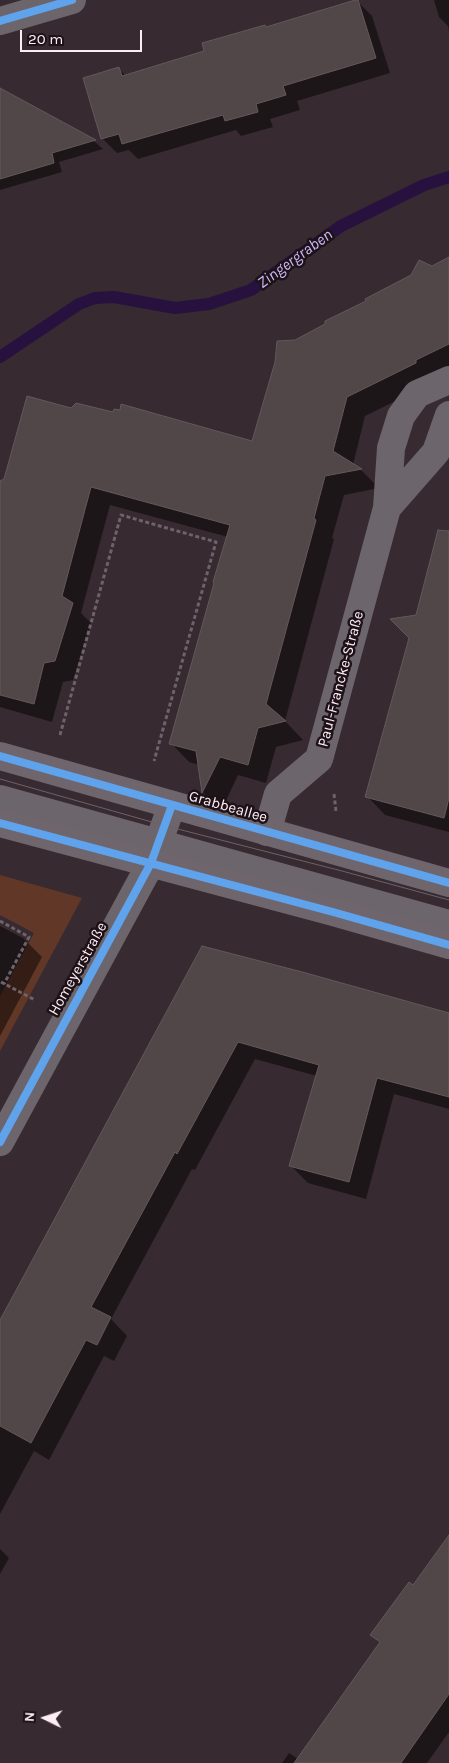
<!DOCTYPE html>
<html>
<head>
<meta charset="utf-8">
<style>
  body { margin:0 }
  #map { position:relative; width:449px; height:1763px; overflow:hidden; background:#372a30; font-family:Karla,sans-serif }
  canvas { display:block }
  .north { position:absolute; left:20px; top:1693px; width:50px; height:50px; -webkit-text-stroke:4px #1d1217; paint-order:stroke; rotate:274deg; font-size:14px; font-weight:700; line-height:20px; text-align:center; color:#ffedf4 }
  .north::after { content:''; display:block; margin:auto; width:18px; height:22px; background:#ffedf4; clip-path:polygon(50% 0,100% 100%,50% 72%,0 100%) }
  .scale { position:absolute; left:20px; top:30px; width:122px; height:22px; box-sizing:border-box; border:2px solid #ffedf4; border-top:0; padding-left:6px; font-size:15px; line-height:18px; white-space:nowrap; color:#ffedf4; -webkit-text-stroke:4px #1d1217; paint-order:stroke }
</style>
</head>
<body>
<div id="map">
<canvas width="449" height="1763"></canvas>
<div class="north">N</div>
<div class="scale">20 m</div>
</div>
<script>
const ctx = document.querySelector('canvas').getContext('2d');
ctx.lineJoin = 'round';
function paint(path, color) { ctx.fillStyle = color; ctx.fill(path, 'evenodd'); }
const shape = rows => new Path2D(rows.map(r => 'M' + r).join(''));
function trace(path, color, width, dash) { ctx.strokeStyle = color; ctx.lineWidth = width; ctx.lineCap = dash ? 'butt' : 'round'; ctx.setLineDash(dash || []); ctx.stroke(path); }
function write(font, color, halo, rows, align = 'center') {
  ctx.font = font + ' Karla,sans-serif'; ctx.lineWidth = 5; ctx.setLineDash([]); ctx.textBaseline = 'middle'; ctx.strokeStyle = halo; ctx.fillStyle = color; for (const [text, x, y, turn = 0] of rows) {
    ctx.save(); ctx.translate(x, y); ctx.rotate((+turn || 0) * Math.PI / 180); ctx.textAlign = isNaN(turn) ? turn : align; if (halo) ctx.strokeText(text, 0, 0); ctx.fillText(text, 0, 0); ctx.restore();
  }
}
const green = shape([
  [0,875,82,898,0,1051,0,996,34,933,0,915]
]);
const shadow = shape([
  [434,0,449,0,449,31,448,26,439,17],
  [357,1,372,16,390,73,297,101,300,110,270,119,273,127,241,136,236,130,138,159,129,150,117,153,102,138,119,69,126,76,206,52,267,28],
  [8,94,95,142,103,149,59,162,62,172,0,190,0,97],
  [449,258,449,372,434,382,365,416,353,465,361,470,379,488,344,495,332,538,334,539,285,721,303,740,276,747,266,783,238,775,221,811,203,793,199,765,189,762,171,743,228,537,110,505,81,613,91,623,73,680,63,682,52,722,0,707,0,484,71,410,114,414,253,442,295,341],
  [449,584,449,832,385,815,367,796,417,616],
  [0,926,23,938,42,957,0,1036],
  [202,948,449,1014,449,1109,394,1094,366,1199,308,1183,291,1166,317,1076,255,1059,195,1170,192,1169,111,1319,127,1336,114,1361,104,1356,49,1460,34,1451,0,1514,0,1321],
  [449,1537,449,1732,427,1763,282,1763,289,1753,298,1759,381,1644,372,1635,413,1586],
  [0,1549,9,1558,0,1574]
]);
const stream = shape([
  [0,357,79,304,95,298,114,297,175,308,209,304,251,290,341,226,424,185,449,177]
]);
const building = shape([
  [355,0,358,0,376,58,283,86,286,95,256,104,258,112,225,121,223,115,122,144,119,134,101,139,83,78,119,67,122,76,204,51,202,43,265,25,266,27,355,0],
  [0,88,96,140,52,153,54,163,0,179,0,88],
  [449,257,449,344,416,360,416,363,347,397,333,451,362,469,325,476,314,518,316,520,266,704,286,721,258,728,248,765,220,757,202,793,196,751,169,744,214,583,213,582,230,525,91,487,62,596,73,603,55,661,44,663,34,704,0,695,0,481,4,479,27,396,71,408,76,403,113,412,114,409,120,410,121,404,252,441,275,362,277,341,295,340,325,324,325,321,366,301,365,299,411,275,419,260,432,266,449,257],
  [438,530,449,531,449,798,444,818,365,797,409,638,390,619,416,615,438,530],
  [202,946,306,973,449,1013,449,1097,377,1078,349,1182,289,1166,319,1065,238,1042,177,1154,175,1152,91,1307,111,1317,97,1345,86,1340,31,1443,0,1426,0,1320,202,946],
  [449,1535,449,1694,401,1763,294,1763,380,1642,370,1635,409,1582,413,1585,449,1535]
]);
const path = shape([
  [60,735,121,515,216,542,154,761],
  [334,794,336,811],
  [0,921,29,937,4,984],
  [1,982,35,1000]
]);
const minor = shape([
  [0,21,72,0],
  [387,508,391,448,401,416,417,394,449,380],
  [0,799,449,924],
  [267,832,278,794,319,759,387,508,436,452,449,415],
  [0,1142,151,863,172,805]
]);
const major = shape([
  [0,756,449,883],
  [0,823,333,912,449,945]
]);
const tram = shape([
  [0,779,166,826,342,871,449,900]
]);
const cycleway = shape([
  [0,21,72,0],
  [0,756,449,883],
  [0,823,333,912,449,945],
  [0,1142,151,863,172,805]
]);
const streetNames = [
  ["Paul-Francke-Straße",341,679,-75],
  ["Grabbeallee",228,807,16],
  ["Homeyerstraße",78,969,-61]
];
const waterNames = [
  ["Zingergraben",295,259,-36]
];
paint(green, '#613728');
paint(shadow, '#0007');
trace(stream, '#27113f', 12);
paint(building, '#514648');
trace(building, '#64585b', 1);
trace(path, '#6d6369', 3, [4, 2.5]);
trace(minor, '#6d656c', 28);
trace(major, '#6f656c', 28);
trace(tram, '#6c6368', 1);
trace(cycleway, '#60a3ed', 8);
write('15px', '#ffedf4', '#1d1217', streetNames);
write('italic 16px', '#cfb8fc', '#1d1217', waterNames);
</script>
</body>
</html>
